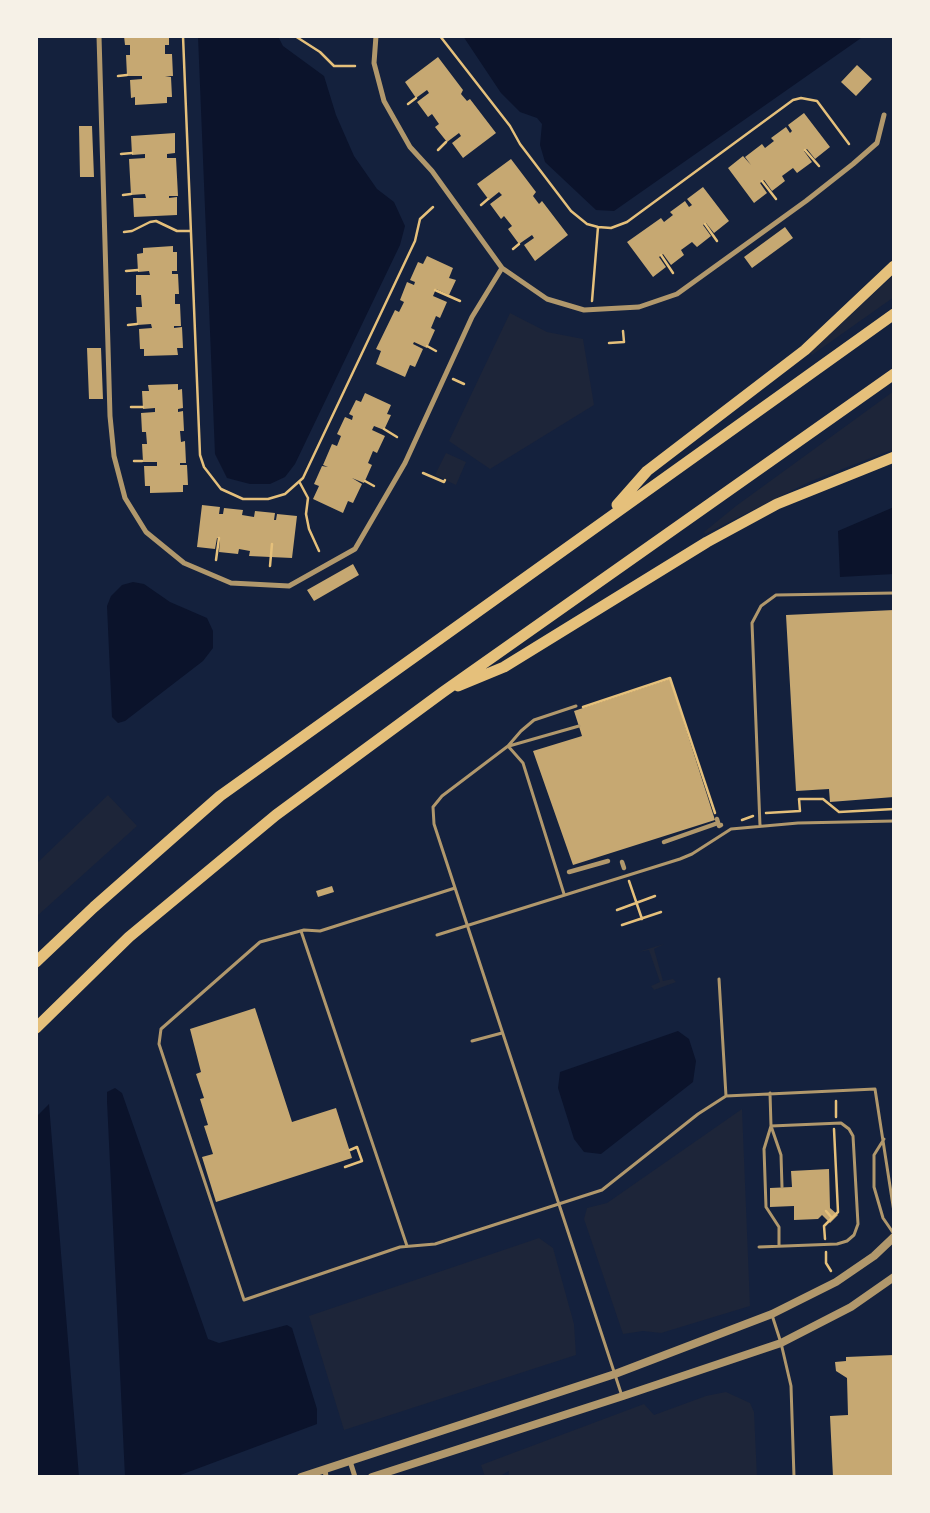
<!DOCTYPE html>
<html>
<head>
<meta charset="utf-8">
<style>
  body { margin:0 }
  #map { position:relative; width:930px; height:1513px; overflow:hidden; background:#14213d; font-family:Helvetica,sans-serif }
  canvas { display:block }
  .frame { position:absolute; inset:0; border:38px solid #f6f1e7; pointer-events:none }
</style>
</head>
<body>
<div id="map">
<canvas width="930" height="1513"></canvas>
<div class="frame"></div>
</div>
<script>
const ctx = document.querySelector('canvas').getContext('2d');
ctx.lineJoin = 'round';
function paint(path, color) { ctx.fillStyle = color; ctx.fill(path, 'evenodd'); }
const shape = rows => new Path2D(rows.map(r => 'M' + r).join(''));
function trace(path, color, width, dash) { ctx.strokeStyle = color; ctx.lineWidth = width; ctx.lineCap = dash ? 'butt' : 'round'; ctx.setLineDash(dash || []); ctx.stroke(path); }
const green = shape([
  [894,275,894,297,812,355,810,352],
  [510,313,547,332,583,339,594,405,490,469,449,441],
  [894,391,894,449,809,482,705,534,704,532,736,506],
  [446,453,466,462,456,485,435,475],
  [108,795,137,826,36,917,36,864],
  [664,944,654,949,663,981,673,979,676,982,654,990,651,986,660,982,649,950,638,952],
  [742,1109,750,1306,661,1333,643,1331,623,1334,584,1219,587,1208,607,1203],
  [539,1238,553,1248,574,1324,576,1355,344,1430,309,1316],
  [726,1392,750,1403,754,1412,757,1477,508,1477,509,1471,498,1477,485,1477,481,1465,644,1404,654,1415,706,1396]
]);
const water = shape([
  [198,36,278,36,283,46,324,76,336,115,354,156,377,189,394,202,405,226,400,245,295,464,285,477,270,484,250,484,227,478,215,454],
  [463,36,864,36,614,211,596,210,545,162,540,145,542,124,537,118,520,112,501,93],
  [894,507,894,574,840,577,838,531],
  [133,582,144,584,170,602,207,618,213,631,213,648,203,661,125,721,118,723,112,717,107,606,111,596,122,585],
  [678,1031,689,1039,696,1061,693,1082,601,1154,584,1152,574,1139,558,1088,560,1072],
  [115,1088,122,1093,208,1339,219,1343,287,1325,292,1328,317,1409,317,1424,175,1477,125,1477,107,1101,107,1092],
  [49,1104,79,1477,36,1477,36,1117]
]);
const building = shape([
  [124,36,169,36,169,45,165,45,165,54,172,54,173,76,165,76,171,77,172,97,167,97,167,103,135,105,135,97,131,98,130,80,142,79,142,76,127,76,126,55,130,55,130,45,125,45],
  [438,57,463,90,461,94,467,101,470,99,496,133,463,158,452,143,461,136,459,133,447,142,435,127,439,124,432,114,428,117,417,102,429,93,427,90,416,98,405,82],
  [857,65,872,79,856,96,841,82],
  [804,113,830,147,815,159,807,149,804,151,812,162,797,173,793,168,782,176,785,181,772,191,764,180,760,183,767,193,754,203,728,168,743,156,751,165,745,157,762,144,765,148,774,141,771,138,786,127,790,133,792,131,788,125],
  [79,126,92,126,94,177,80,177],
  [175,133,175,153,167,154,167,158,176,158,178,196,169,196,169,198,177,197,177,215,134,217,133,198,146,198,145,194,131,195,129,159,145,158,145,154,132,155,131,136],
  [511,159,536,192,533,196,539,204,542,201,568,235,535,261,524,245,534,238,532,235,519,244,508,229,512,226,504,216,501,219,490,204,502,195,499,192,489,200,477,184],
  [703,187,729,221,714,233,706,223,703,225,711,236,697,247,692,242,681,250,684,255,671,265,663,254,659,257,666,267,653,277,627,242,661,218,664,222,673,215,670,212,685,201,689,207,692,205,687,199],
  [785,227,793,238,752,268,744,257],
  [173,246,173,252,177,252,177,271,172,271,172,274,178,274,179,294,175,294,175,304,180,304,181,326,174,326,174,328,182,327,183,348,177,348,178,355,144,356,144,349,140,349,139,329,152,328,151,324,137,325,136,307,142,307,141,295,136,295,136,275,150,275,149,271,138,272,137,254,143,253,143,248],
  [427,256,453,268,449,278,456,280,449,295,436,289,433,296,447,302,440,318,436,316,431,328,435,330,427,348,414,342,413,344,423,349,415,367,410,365,405,377,376,364,381,351,376,349,395,310,399,312,404,302,400,300,407,282,414,285,415,282,410,280,418,262,423,264],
  [87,348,101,348,103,399,89,399],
  [178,384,178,390,182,389,183,408,178,409,178,412,183,411,184,431,180,431,181,442,185,441,186,463,180,463,180,465,187,465,188,485,183,485,183,492,150,493,150,486,145,486,144,466,157,466,157,462,143,462,142,444,147,444,146,432,142,432,141,413,155,412,155,408,143,409,142,391,149,391,148,385],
  [365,393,391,405,387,414,391,415,384,430,374,426,372,430,385,436,377,453,373,451,368,463,372,465,364,483,352,478,362,484,353,503,348,501,343,513,313,499,319,486,314,484,322,466,328,467,323,465,332,444,337,446,341,436,337,434,345,417,352,420,353,416,349,414,356,400,361,402],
  [202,505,220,507,219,514,223,514,224,508,243,510,242,515,254,517,255,511,275,513,274,520,276,520,277,514,297,516,292,558,249,556,250,551,239,549,238,554,219,552,220,538,217,538,215,549,197,547],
  [353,564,359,575,314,601,307,590],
  [894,610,894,797,830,802,829,789,796,791,786,615],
  [670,679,715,820,573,865,533,751,582,736,574,711],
  [332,886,334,892,318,897,316,891],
  [255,1008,292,1122,336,1108,352,1158,216,1202,202,1157,213,1154,204,1126,208,1125,200,1099,204,1098,196,1074,201,1072,190,1029],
  [829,1169,830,1208,838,1215,830,1223,822,1215,818,1219,794,1220,794,1206,770,1207,770,1188,792,1187,791,1171],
  [894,1355,894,1477,833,1477,830,1416,848,1415,847,1378,836,1371,835,1362,846,1361,846,1357]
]);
const path = shape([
  [183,36,200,455,204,467,221,489,243,499,268,499,285,494,303,478,415,241,420,219,433,207],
  [295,36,320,52,334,66,355,66],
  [440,36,510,126,520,144,571,211,587,224,598,227,611,228,627,222,793,100,801,98,817,101,849,144],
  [118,76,127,75],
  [408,104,416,98],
  [438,150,446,142],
  [805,150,819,166],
  [121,154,132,153],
  [762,181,776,199],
  [123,195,131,194],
  [481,205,488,199],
  [705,224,717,241],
  [124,232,132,231,150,222,156,221,177,231,191,231],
  [513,249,519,244],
  [661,255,673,273],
  [126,271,138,270],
  [435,290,460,301],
  [592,301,598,227],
  [128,325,137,324],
  [609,343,624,342,623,331],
  [427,346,436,351],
  [453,379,464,384],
  [131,407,143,407],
  [384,429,397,437],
  [134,461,142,461],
  [423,473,444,482,445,480],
  [365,481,374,486],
  [300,483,308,498,306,514,309,529,319,551],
  [216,560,219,538],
  [270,566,272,544],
  [583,707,670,678,715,813],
  [766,813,800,811,799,799,823,799,839,812,894,809],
  [742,820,753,816],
  [629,881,642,919],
  [617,910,655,896],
  [622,925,661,912],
  [836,1101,836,1117],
  [345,1167,362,1161,357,1147,350,1150],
  [826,1211,832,1218],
  [825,1239,824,1226,838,1212,834,1129],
  [826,1252,826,1263,831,1271]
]);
const service = shape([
  [576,706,534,720,521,731,508,746,442,796,433,807,434,824,622,1396],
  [508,746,523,763,564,894],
  [509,746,579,726],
  [760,826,752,623,761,606,776,595,894,593],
  [455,888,320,931,304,930,260,942,161,1029,159,1044,244,1300,400,1247,435,1244,602,1190,698,1114,726,1096,875,1089,894,1212],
  [301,931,407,1246],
  [437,935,680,859,692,854,731,829,798,823,894,821],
  [719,979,726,1096],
  [472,1041,502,1033],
  [770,1093,771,1126,781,1155,782,1187],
  [771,1126,764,1149,766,1207,779,1227,779,1246],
  [884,1139,874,1155,874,1187,883,1218,894,1234],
  [759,1247,837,1244,847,1241,854,1235,858,1224,853,1136,849,1129,841,1123,771,1126],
  [772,1315,781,1343,791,1386,794,1477]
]);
const pedestrian = shape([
  [717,819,719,826,721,825],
  [664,842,718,823],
  [622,862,624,868],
  [569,872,608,861]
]);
const minor = shape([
  [99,36,110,416,114,456,125,498,146,532,184,563,231,583,289,586,355,549,405,463,472,317,502,268],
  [376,36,374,63,384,101,410,147,432,171,502,268,547,299,584,310,639,307,677,294,806,201,853,164,877,143,884,115],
  [350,1461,355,1477],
  [325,1469,326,1477]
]);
const tertiary = shape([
  [301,1477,615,1374,772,1314,836,1282,874,1256,894,1237],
  [372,1477,623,1396,781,1343,851,1307,894,1277]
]);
const motorway = shape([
  [617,505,647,471,805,350,894,266],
  [458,686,504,667,707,542,777,504,894,457],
  [36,962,94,907,220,796,894,314],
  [36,1028,129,937,276,815,443,692,894,374]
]);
paint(green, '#1d2539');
paint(water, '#0b132b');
paint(building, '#c6a872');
trace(path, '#e5c07b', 2.5);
trace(service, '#b1986c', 3);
trace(pedestrian, '#b1986c', 4.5);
trace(minor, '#b1986c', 5);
trace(tertiary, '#b1986c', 8);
trace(motorway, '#e5c07b', 11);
</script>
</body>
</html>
